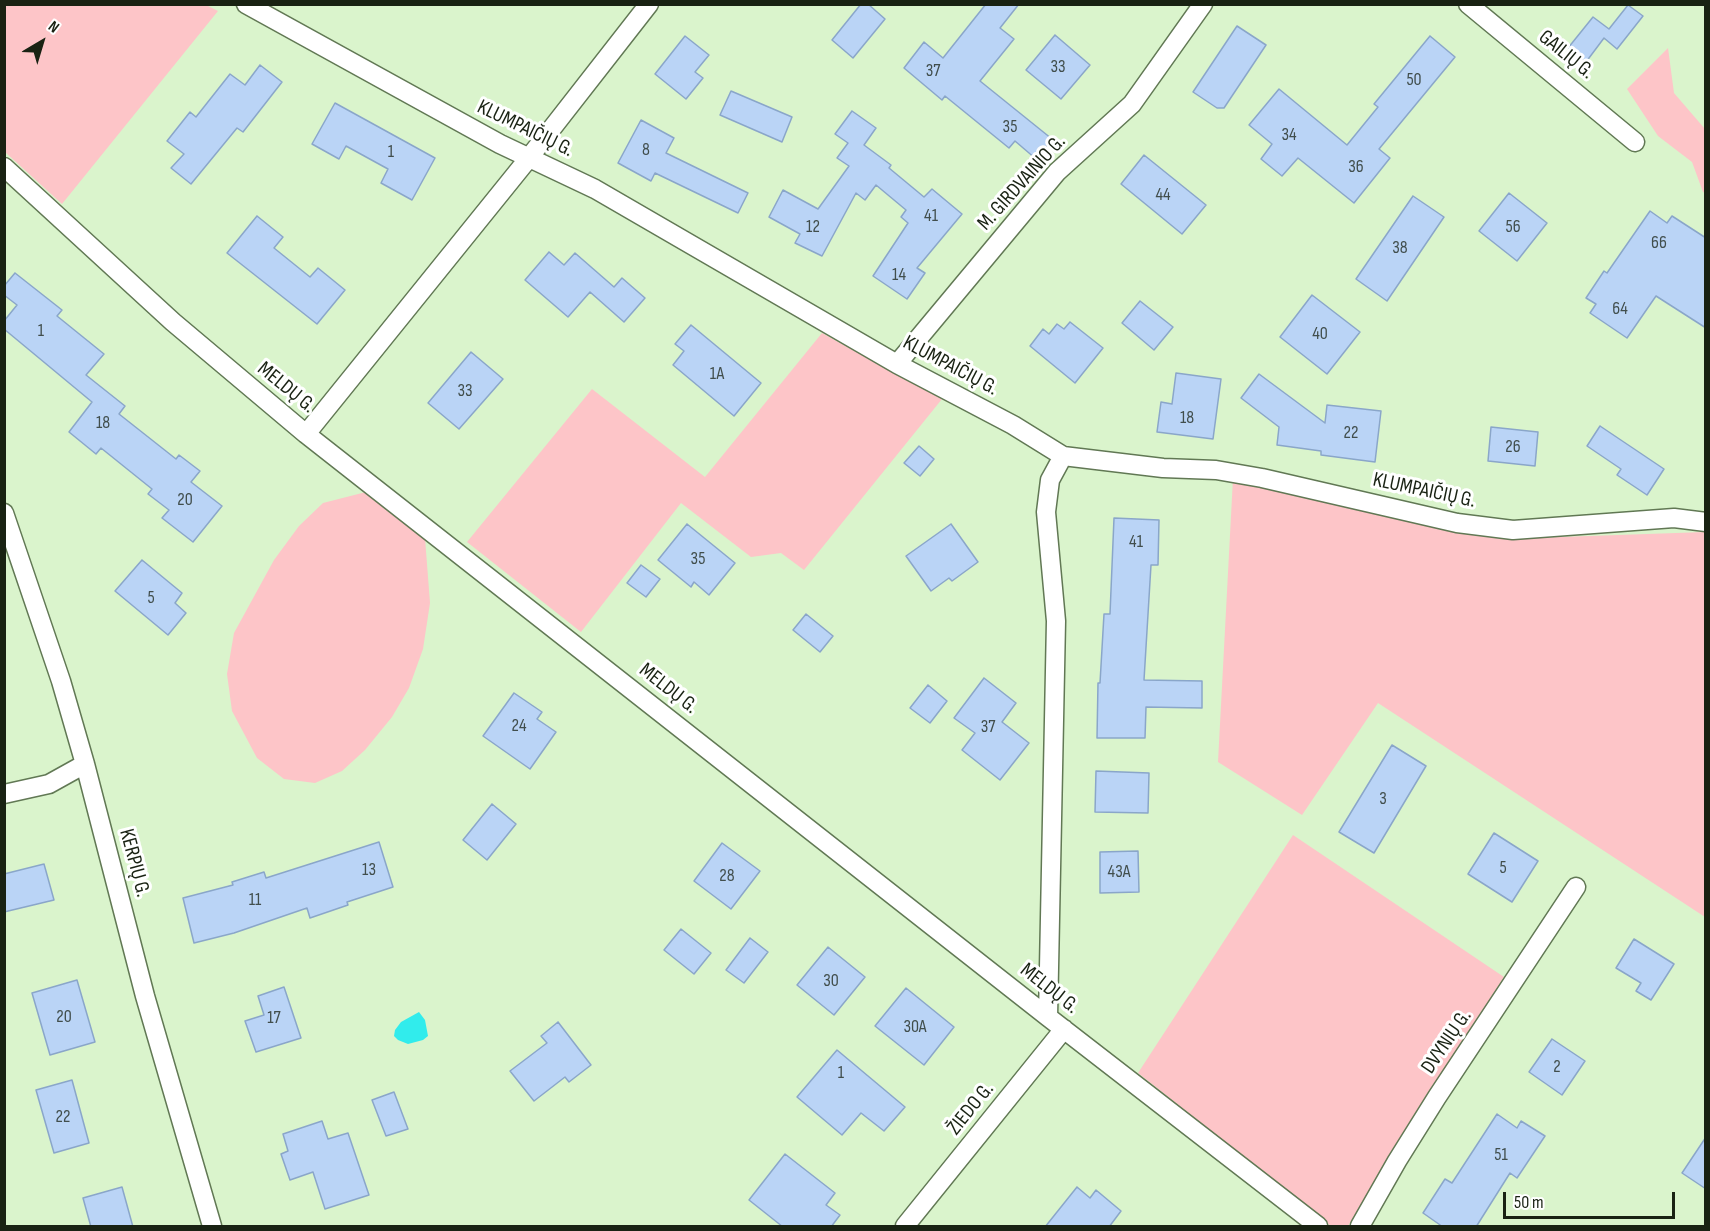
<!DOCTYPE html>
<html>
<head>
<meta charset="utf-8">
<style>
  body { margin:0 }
  #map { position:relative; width:1710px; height:1231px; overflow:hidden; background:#daf4cc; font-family:"Sofia Sans Condensed",sans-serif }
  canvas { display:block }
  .frame { position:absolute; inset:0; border:6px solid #192213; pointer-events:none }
  .north { position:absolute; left:12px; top:12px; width:60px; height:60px; -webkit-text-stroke:4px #fff; paint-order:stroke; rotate:38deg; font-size:16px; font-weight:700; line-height:24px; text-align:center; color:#192213 }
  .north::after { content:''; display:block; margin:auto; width:21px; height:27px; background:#192213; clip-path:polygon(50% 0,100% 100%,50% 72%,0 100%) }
  .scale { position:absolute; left:1503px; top:1192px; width:172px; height:27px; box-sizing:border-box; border:3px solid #192213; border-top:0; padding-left:8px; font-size:18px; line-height:21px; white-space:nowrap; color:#192213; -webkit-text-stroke:4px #fff; paint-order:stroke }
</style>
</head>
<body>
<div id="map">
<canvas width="1710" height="1231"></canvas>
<div class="frame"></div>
<div class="north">N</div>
<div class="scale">50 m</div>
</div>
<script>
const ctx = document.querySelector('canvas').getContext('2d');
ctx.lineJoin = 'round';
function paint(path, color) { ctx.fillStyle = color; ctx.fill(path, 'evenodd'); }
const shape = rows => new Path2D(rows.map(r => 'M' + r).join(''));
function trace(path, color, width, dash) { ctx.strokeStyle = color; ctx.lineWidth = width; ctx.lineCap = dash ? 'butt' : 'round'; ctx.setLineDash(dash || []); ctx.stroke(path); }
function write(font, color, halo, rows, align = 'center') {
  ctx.font = font + ' "Sofia Sans Condensed",sans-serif'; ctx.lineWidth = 6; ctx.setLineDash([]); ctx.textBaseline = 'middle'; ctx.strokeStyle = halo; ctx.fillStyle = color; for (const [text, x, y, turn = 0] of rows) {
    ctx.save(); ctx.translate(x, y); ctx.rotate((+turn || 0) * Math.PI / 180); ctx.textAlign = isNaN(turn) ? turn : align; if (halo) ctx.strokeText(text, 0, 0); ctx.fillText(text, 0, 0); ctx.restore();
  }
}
const green = shape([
  [206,5,218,11,62,204,5,152,5,5],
  [1668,48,1674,93,1705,129,1705,193,1703,192,1692,162,1658,136,1627,89],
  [822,333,942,399,804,570,781,553,751,557,681,503,581,632,467,542,592,389,705,477],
  [1233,478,1443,530,1502,539,1705,532,1705,917,1378,703,1302,815,1218,762],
  [366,492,425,538,430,603,423,649,409,688,392,717,365,750,342,771,315,783,284,779,257,758,232,711,227,674,234,633,274,560,299,526,323,503],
  [1293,835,1504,977,1348,1226,1331,1226,1138,1073]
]);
const water = shape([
  [419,1012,425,1020,428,1036,423,1040,408,1044,398,1040,394,1036,395,1030,401,1022]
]);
const building = shape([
  [861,4,868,4,885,19,853,58,832,40,861,4],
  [986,4,1019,4,1000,28,1014,39,980,81,1052,139,1036,159,1015,141,1009,148,945,96,942,100,904,68,924,42,943,58,986,4],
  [1628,5,1643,16,1617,49,1604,38,1586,62,1568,48,1593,17,1609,29,1628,5],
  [1237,26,1266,45,1224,108,1217,108,1193,92,1237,26],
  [1055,35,1090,65,1061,99,1026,70,1055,35],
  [685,36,709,55,695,72,703,78,686,99,655,74,685,36],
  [1430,36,1455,57,1379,149,1390,158,1354,203,1298,158,1282,176,1261,159,1272,144,1249,125,1279,89,1347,145,1378,107,1374,104,1430,36],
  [260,65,282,82,243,132,237,128,191,184,171,168,184,154,167,141,190,112,196,117,230,74,245,85,260,65],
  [731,91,792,117,782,142,720,115,731,91],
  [335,103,435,158,412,200,381,183,388,169,346,146,339,159,312,144,335,103],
  [852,111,876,128,864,145,891,165,889,168,924,197,932,189,962,214,917,268,925,273,907,299,873,276,908,223,901,217,906,210,876,185,865,200,856,193,822,256,795,243,800,234,769,217,783,190,818,209,849,166,837,158,848,143,835,134,852,111],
  [641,120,674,138,666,153,748,193,738,213,655,173,651,181,618,163,641,120],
  [1144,155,1206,205,1182,234,1121,184,1144,155],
  [1509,193,1547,223,1517,261,1479,231,1509,193],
  [1413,196,1444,217,1387,301,1356,279,1413,196],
  [1650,211,1667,223,1672,216,1706,238,1706,328,1656,296,1627,338,1590,313,1596,304,1586,298,1604,271,1607,273,1650,211],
  [257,216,283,237,274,248,310,277,318,268,345,290,317,324,227,253,257,216],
  [549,252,564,265,575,253,614,287,622,278,645,298,624,322,590,292,568,317,525,280,549,252],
  [15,273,62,310,57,316,104,354,86,375,125,406,119,414,176,459,179,455,200,471,191,482,222,506,193,542,162,518,169,510,148,494,152,489,101,448,96,454,69,432,92,402,4,329,4,321,17,305,4,295,4,286,15,273],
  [1312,295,1360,332,1327,374,1280,337,1312,295],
  [1140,301,1173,327,1154,350,1122,323,1140,301],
  [1070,322,1103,348,1075,383,1030,346,1043,329,1049,334,1057,324,1064,329,1070,322],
  [691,325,761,383,734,416,673,365,684,351,675,344,691,325],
  [471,352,503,379,459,429,428,403,471,352],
  [1176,373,1221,379,1213,439,1157,432,1161,402,1172,404,1176,373],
  [1259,374,1325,423,1327,405,1381,411,1375,462,1321,455,1321,451,1277,445,1279,427,1241,398,1259,374],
  [1600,426,1664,469,1647,495,1617,475,1621,469,1587,446,1600,426],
  [1491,427,1538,432,1535,466,1488,461,1491,427],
  [919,446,934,459,920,476,904,463,919,446],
  [1114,518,1159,520,1158,565,1151,565,1144,680,1202,681,1202,708,1146,707,1145,738,1097,738,1098,683,1100,683,1104,614,1110,614,1114,518],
  [687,524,735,563,709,595,694,582,691,587,658,560,687,524],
  [951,524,978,562,952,581,949,578,931,591,906,556,951,524],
  [142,560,182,593,175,603,186,613,168,635,115,591,142,560],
  [641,565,660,579,646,597,627,583,641,565],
  [806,614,833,636,820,652,793,630,806,614],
  [984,678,1016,703,1002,722,1029,743,1000,780,962,750,975,733,954,718,984,678],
  [928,685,947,701,930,723,910,708,928,685],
  [514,693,542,712,537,719,556,732,530,769,483,736,514,693],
  [1392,745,1426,766,1374,853,1339,832,1392,745],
  [1096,771,1149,773,1148,813,1095,812,1096,771],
  [492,804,516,824,487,860,463,840,492,804],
  [1494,833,1538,861,1512,902,1468,874,1494,833],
  [379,842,393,887,347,902,348,905,310,918,307,908,234,933,194,943,183,898,233,885,232,882,264,872,266,878,379,842],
  [722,843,760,871,731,909,694,881,722,843],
  [1138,851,1139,892,1100,893,1100,852,1138,851],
  [44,864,54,900,4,912,4,874,44,864],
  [681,929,711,953,694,974,664,950,681,929],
  [750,938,768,952,744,983,726,970,750,938],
  [1634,939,1674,964,1651,1000,1636,991,1641,983,1616,968,1634,939],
  [828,947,865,977,834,1015,797,985,828,947],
  [77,980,95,1042,50,1055,32,993,77,980],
  [284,987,301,1038,256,1052,245,1021,264,1015,258,996,284,987],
  [906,988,954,1027,924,1065,875,1026,906,988],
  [558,1022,591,1065,569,1082,565,1077,534,1101,510,1071,547,1043,541,1036,558,1022],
  [1552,1039,1585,1061,1562,1095,1529,1072,1552,1039],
  [837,1050,905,1107,884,1131,861,1113,842,1135,797,1097,837,1050],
  [72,1080,89,1143,54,1153,36,1090,72,1080],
  [394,1092,408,1129,386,1136,372,1100,394,1092],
  [1497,1114,1517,1128,1521,1121,1545,1136,1517,1178,1510,1173,1476,1227,1443,1227,1423,1213,1445,1179,1452,1183,1497,1114],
  [322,1121,328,1139,348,1133,369,1195,325,1209,313,1172,290,1180,281,1154,288,1151,283,1134,322,1121],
  [1706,1137,1706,1189,1682,1173,1706,1137],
  [785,1154,835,1193,826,1205,840,1215,831,1227,783,1227,749,1200,785,1154],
  [122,1187,133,1227,91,1227,83,1198,122,1187],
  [1077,1187,1090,1198,1096,1190,1121,1211,1109,1227,1045,1227,1077,1187]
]);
const street = shape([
  [246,4,500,144,595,189,897,364,1013,425,1063,456,1163,468,1216,470,1262,478,1457,523,1513,530,1674,518,1706,522],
  [1468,4,1635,142],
  [4,167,173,322,306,434,1048,1017,1318,1226],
  [897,364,1057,172,1132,104,1203,4],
  [306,434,528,159,649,4],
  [4,513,61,681,85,764,145,996,212,1226],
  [4,794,49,784,85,764],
  [1048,1017,1056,621,1046,512,1050,480,1063,456],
  [905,1226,1064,1029],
  [1360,1226,1397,1161,1437,1097,1576,887]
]);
const numberNames = [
  ["33",1058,67],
  ["37",933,71],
  ["50",1414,80],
  ["35",1010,127],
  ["34",1289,135],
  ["8",646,150],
  ["1",391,152],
  ["36",1356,167],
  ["44",1163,195],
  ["41",931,216],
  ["12",813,227],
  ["56",1513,227],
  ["66",1659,243],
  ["38",1400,248],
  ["14",899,275],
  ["64",1620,309],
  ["1",41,331],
  ["40",1320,334],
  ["1A",717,374],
  ["33",465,391],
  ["18",1187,418],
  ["18",103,423],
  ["22",1351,433],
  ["26",1513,447],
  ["20",185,500],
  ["41",1136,542],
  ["35",698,559],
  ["5",151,598],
  ["24",519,726],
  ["37",988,727],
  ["3",1383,799],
  ["5",1503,868],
  ["13",369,870],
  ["43A",1119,872],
  ["28",727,876],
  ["11",255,900],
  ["30",831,981],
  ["20",64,1017],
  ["17",274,1018],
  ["30A",915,1027],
  ["2",1557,1067],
  ["1",841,1073],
  ["22",63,1117],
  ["51",1501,1155]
];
const streetNames = [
  ["GAILIŲ G.",1566,55,39],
  ["KLUMPAIČIŲ G.",525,129,26],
  ["M. GIRDVAINIO G.",1022,183,-48],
  ["KLUMPAIČIŲ G.",950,366,28],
  ["MELDŲ G.",286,388,39],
  ["KLUMPAIČIŲ G.",1424,491,12],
  ["MELDŲ G.",668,689,38],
  ["KERPIŲ G.",134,863,75],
  ["MELDŲ G.",1049,989,38],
  ["DVYNIŲ G.",1447,1042,-56],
  ["ŽIEDO G.",971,1109,-51]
];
paint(green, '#fdc5c8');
paint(water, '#31ecec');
paint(building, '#bad4f6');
trace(building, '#8aa6c9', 1.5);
trace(street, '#617854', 21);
trace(street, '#fff', 18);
write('18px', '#414e4c', null, numberNames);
write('21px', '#192213', '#fff', streetNames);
</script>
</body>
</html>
